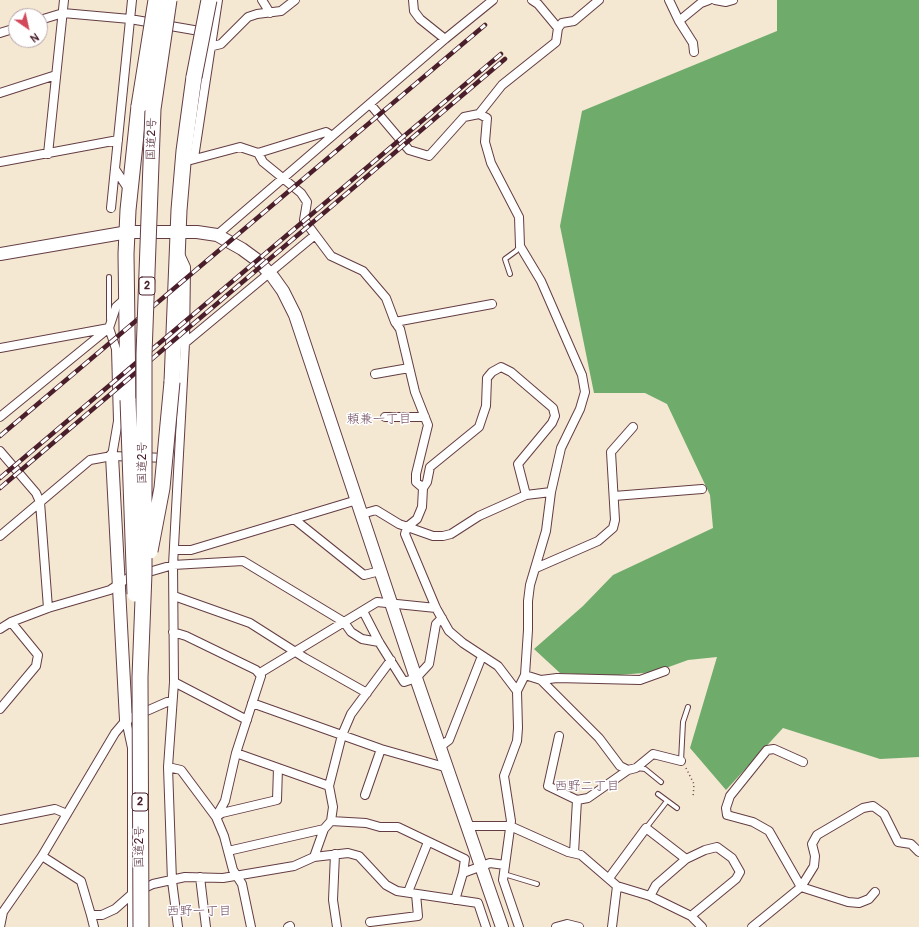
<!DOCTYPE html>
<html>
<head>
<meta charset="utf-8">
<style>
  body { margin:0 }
  #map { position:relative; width:919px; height:927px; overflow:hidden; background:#f4e8d2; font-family:Pangolin,sans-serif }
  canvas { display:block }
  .north { position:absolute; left:8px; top:8px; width:40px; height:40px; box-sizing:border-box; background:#fff; border:1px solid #b7a5aa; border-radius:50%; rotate:146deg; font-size:11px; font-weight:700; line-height:16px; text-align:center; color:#4a1f2b }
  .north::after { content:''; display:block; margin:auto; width:14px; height:18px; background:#d1495b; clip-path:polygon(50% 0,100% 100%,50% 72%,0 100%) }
</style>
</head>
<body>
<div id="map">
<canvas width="919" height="927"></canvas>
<div class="north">N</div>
</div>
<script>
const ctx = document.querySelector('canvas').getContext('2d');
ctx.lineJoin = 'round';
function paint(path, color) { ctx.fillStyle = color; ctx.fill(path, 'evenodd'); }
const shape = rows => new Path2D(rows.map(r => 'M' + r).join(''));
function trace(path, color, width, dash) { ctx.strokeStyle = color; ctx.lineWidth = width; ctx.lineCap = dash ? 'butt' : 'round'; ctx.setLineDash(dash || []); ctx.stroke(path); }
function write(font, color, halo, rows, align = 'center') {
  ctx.font = font + ' Pangolin,"Klee One",sans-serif'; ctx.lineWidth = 3; ctx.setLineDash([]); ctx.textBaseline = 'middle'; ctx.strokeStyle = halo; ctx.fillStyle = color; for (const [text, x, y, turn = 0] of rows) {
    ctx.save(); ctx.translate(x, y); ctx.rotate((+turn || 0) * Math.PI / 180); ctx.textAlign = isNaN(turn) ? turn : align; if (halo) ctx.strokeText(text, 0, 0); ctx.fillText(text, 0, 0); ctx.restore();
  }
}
const forest = shape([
  [777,0,919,0,919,757,880,759,783,728,726,790,690,748,717,657,688,660,655,672,607,676,560,673,534,649,583,606,613,575,713,528,710,495,667,404,645,393,594,393,560,226,582,111,777,31]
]);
const path = shape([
  [686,768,694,784,693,798]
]);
const lane = shape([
  [510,274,505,259,516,251,520,246],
  [109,277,109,319],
  [681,761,683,722,688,707],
  [636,768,645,769,661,782],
  [658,794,677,808],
  [646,828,667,801],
  [504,874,537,884]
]);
const street = shape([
  [262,0,270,13],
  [413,0,414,11,420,19,445,39],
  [669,0,679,21,693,43,694,52],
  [715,0,726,2,733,0],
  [40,20,63,13,130,19,211,33],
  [679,21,701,3,709,0],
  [558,28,562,23,574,21,599,0],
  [0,33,16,28],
  [209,47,221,44,248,17,257,14,281,11,295,0],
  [0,93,56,75],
  [370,104,409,150,429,156,464,117,479,114,502,85,556,42,558,28,538,4,532,0],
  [479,114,487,118,485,142,491,163,519,217,520,246,541,281,582,375,585,392,580,409,561,448,551,492,546,531,530,585,528,601,528,630,525,675,517,691],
  [258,153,263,162,301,193,307,202,304,220,331,256,363,271,386,298,395,322],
  [48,154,64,0],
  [194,158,218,0],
  [191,160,240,147,258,153,326,132,332,136],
  [0,162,118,140],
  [115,169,129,190],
  [111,208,132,0],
  [217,235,445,39,493,0],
  [185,343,315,235],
  [0,348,109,328],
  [375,374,409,368],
  [0,417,109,328],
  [385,417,425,417],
  [0,451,36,493,40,502,48,608],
  [112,456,118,421,116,349,109,328,116,307,126,298],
  [423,488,416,482,416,474,428,425,415,392,400,329,395,322,492,304],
  [614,496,702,489],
  [362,514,376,510,399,524,433,536,443,536,451,534,479,516,526,495,551,492],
  [294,519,364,575,380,571],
  [0,536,90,460,112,456,167,458],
  [174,550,191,550,357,500],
  [536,568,598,541,613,528,615,520,611,452,633,427],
  [174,596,250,623,305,658,367,693],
  [363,611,379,642,404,682,416,678,429,664,436,624,442,618],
  [0,629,11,622,48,608,110,590,128,578,173,565,243,561,344,622,351,632,362,639,379,642],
  [173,632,186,636,256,670,261,676,236,753,225,801,216,817],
  [260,673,377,602,436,608],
  [525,675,541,680,599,738,620,766,628,770,636,768,653,754,681,761],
  [541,680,557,678,640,680,665,671],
  [174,682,247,720],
  [252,703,381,749,448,768],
  [0,709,36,666,38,655,11,622],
  [126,720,132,748,132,927],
  [559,736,548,786,577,800,574,853],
  [441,746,449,740,482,656],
  [236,753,329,786],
  [803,762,774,749,767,750,730,796,726,808,727,815,753,822,769,831,801,887,848,902,859,903,869,899,875,892],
  [168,767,181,770,216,817,224,836,233,870,242,884,251,927],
  [365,795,381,749],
  [577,800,588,798,628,770],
  [216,817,222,813,277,800,278,768],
  [0,820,55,809,67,814],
  [331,821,366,823,380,827,398,827,465,859,463,873],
  [467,826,510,826,568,852,581,855,617,886,650,896,691,916,702,927],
  [228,851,324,829],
  [335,854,333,900,337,927],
  [42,856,81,881,91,915,102,915,115,909,132,894,153,884,185,877,223,878,294,866,314,857,348,853,359,856,386,885,397,891,478,903,486,927],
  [314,857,324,829,331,821,333,807,329,786,342,735,351,714,391,660],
  [200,877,206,927],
  [609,878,646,828,686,859],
  [408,892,428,842],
  [650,896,656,885,686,859,705,850,717,847,732,858,740,872,736,879,691,916],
  [455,900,463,873,490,863,505,865],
  [91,915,94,927],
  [370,922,418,916,416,894],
  [0,927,3,912,42,856,115,733,126,720,167,702,172,702],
  [178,927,172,881,168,767,174,682,173,565,185,343,186,267,180,254],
  [288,927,290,926],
  [519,927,503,880,511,821,504,776,517,741,518,728,517,691,498,666,463,643,449,631,436,608,405,534,407,527,417,519,422,507,423,488,427,482,430,467,479,427,486,406,487,378,492,372,501,367,511,372,553,408,555,416,552,423,518,464,526,495],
  [556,927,567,924,579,927],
  [612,927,617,886],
  [752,927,801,887,814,866,815,856,812,844,817,835,863,808,873,806,884,814,898,842,911,844,919,852]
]);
const secondary = shape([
  [0,254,128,232,197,232,217,235,242,249,257,260,273,277,283,291,295,315,416,678,502,927],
  [112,456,126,720]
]);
const highway = shape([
  [172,382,179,210,184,151,194,77],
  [128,400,126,254,128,210,139,106]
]);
const rail = shape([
  [0,436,485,25],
  [0,478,501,54],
  [0,488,505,59]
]);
const highwayBridge = shape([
  [194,77,209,0],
  [139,106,156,0],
  [128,400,135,594],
  [150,551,162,488,172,382],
  [141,927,140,677,144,573,144,354,153,109,169,0]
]);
const shields = [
  [147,286,16],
  [140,802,16]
];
const shieldNames = [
  ["2",147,286],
  ["2",140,802]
];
const streetNames = [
  ["国道2号",152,139,-88],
  ["国道2号",143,463,-90],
  ["国道2号",140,847,-90]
];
const neighbourhoodNames = [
  ["頼兼一丁目",379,420],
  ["西野二丁目",587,787],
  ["西野一丁目",199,912]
];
paint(forest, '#6fab6b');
trace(lane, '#643d44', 6);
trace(street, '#643d44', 10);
trace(secondary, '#643d44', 14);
trace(highway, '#643d44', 17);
trace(path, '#643d44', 1.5, [1, 3]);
trace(lane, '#fff', 4);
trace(street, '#fff', 8);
trace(secondary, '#fff', 12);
trace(highway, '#fff', 15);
trace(rail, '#4a1f2b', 4.5);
trace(rail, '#fff', 3, [9]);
trace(highwayBridge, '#643d44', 17, []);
trace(highwayBridge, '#fff', 15);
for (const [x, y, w] of shields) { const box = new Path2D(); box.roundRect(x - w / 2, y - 9, w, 18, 3); ctx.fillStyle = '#fff'; ctx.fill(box); trace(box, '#4a1f2b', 1); }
write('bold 11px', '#4a1f2b', null, shieldNames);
write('12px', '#4a1f2b', '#fff', streetNames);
write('13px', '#734e63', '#fff', neighbourhoodNames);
</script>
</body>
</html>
